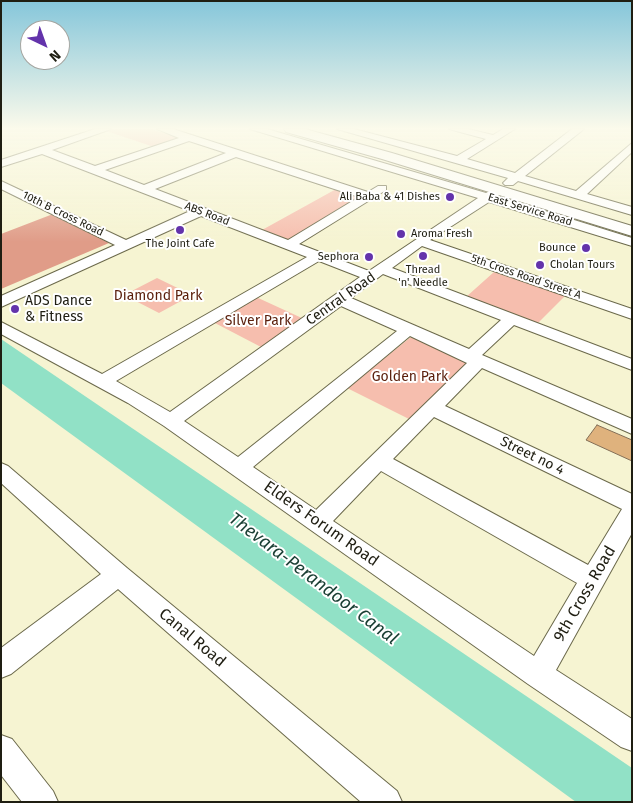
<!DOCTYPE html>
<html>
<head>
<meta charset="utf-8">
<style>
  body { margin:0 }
  #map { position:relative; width:633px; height:803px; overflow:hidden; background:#f6f4d2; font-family:"Fira Sans",sans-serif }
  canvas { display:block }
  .frame { position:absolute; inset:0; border:2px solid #1f1e12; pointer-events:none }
  .north { position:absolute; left:20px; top:20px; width:50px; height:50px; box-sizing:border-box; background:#fff; border:1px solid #a5a5a0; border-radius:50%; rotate:138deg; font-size:14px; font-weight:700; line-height:20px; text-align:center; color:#1f1e12 }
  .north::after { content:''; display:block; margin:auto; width:18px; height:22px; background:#6333ab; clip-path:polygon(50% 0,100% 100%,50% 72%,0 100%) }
</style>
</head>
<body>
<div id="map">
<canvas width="633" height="803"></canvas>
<div class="frame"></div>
<div class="north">N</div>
</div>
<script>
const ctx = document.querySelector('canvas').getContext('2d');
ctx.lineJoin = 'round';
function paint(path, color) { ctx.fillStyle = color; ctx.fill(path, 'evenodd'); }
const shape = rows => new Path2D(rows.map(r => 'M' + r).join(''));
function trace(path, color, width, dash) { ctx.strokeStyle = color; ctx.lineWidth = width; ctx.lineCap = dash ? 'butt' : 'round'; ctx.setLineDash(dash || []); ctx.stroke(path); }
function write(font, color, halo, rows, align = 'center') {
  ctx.font = font + ' "Fira Sans",sans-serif'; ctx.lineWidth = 4; ctx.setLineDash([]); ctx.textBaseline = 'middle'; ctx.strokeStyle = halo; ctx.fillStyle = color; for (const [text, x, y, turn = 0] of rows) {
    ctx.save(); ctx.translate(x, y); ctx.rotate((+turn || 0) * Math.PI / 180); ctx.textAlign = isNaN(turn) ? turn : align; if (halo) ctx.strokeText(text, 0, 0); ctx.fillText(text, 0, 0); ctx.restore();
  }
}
const green = shape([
  [111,129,151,129,180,138,154,147,106,131],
  [338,188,361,195,289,240,262,230],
  [494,272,565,296,538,323,466,297],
  [157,278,192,295,159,313,124,295],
  [256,297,304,319,261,347,213,322],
  [411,337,472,363,411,420,347,388]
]);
const forest = shape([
  [53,214,109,243,1,289,1,234]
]);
const water = shape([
  [1,339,632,768,632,802,576,802,1,383]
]);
const building = shape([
  [597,425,632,440,632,461,586,440,597,425]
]);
const minor = shape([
  [95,129,111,129,52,150,95,166,179,138,157,129,173,129,368,192,378,186,386,186,386,190,299,244,369,271,478,198,250,129,267,129,486,193,495,188,503,188,505,190,497,196,632,238,632,246,489,202,430,240,632,309,632,319,422,246,392,268,632,359,632,370,514,325,482,355,632,419,632,434,482,368,445,406,632,494,632,533,556,670,632,719,632,751,621,747,528,684,164,426,128,403,1,334,1,322,102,374,307,257,201,216,1,307,1,296,115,245,1,189,1,181,126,240,190,211,42,154,1,167,1,160,95,129],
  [189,141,226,153,144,185,105,170,189,141],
  [236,157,359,197,288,240,155,189,236,157],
  [319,261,360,277,170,412,116,381,319,261],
  [383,274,501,320,469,349,351,298,383,274],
  [341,306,397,331,238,457,184,421,341,306],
  [410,336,467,363,316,510,253,467,410,336],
  [434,417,622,509,588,565,393,459,434,417],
  [381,471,577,583,534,656,333,521,381,471],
  [337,129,354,129,457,156,486,139,449,129,468,129,493,135,503,129,515,129,467,159,515,173,572,129,584,129,525,176,576,191,632,143,632,152,587,194,632,207,632,215,518,181,513,185,505,185,503,183,508,178,337,129],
  [1,463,8,466,127,568,397,791,402,802,361,802,118,589,11,674,1,678,1,648,101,574,1,483,1,463],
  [1,735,12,739,53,791,58,802,22,802,1,775,1,735]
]);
const tertiary = shape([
  [284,129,305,129,392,153,632,226,632,236,382,159,286,132,284,129]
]);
const markers = [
  [450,197,5,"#6333ab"],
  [180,230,5,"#6333ab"],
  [401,234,5,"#6333ab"],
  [586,248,5,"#6333ab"],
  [423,256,5,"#6333ab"],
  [369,257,5,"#6333ab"],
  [540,265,5,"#6333ab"],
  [15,309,5,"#6333ab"]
];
const farPoinames = [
  ["Ali Baba & 41 Dishes",440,197],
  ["Aroma Fresh",411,234,"left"],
  ["The Joint Cafe",180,244,"center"],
  ["Bounce",576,248],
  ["Sephora",359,257],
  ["Cholan Tours",550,265,"left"],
  ["Thread",423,270,"center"],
  ["'n' Needle",423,283,"center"]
];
const farStreetnames = [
  ["East Service Road",530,210,17],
  ["10th B Cross Road",63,214,26],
  ["ABS Road",207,214,21],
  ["5th Cross Road Street A",526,277,19]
];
const parkNames = [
  ["Diamond Park",158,296],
  ["Silver Park",258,321],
  ["Golden Park",410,377]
];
const streetNames = [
  ["Central Road",341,299,-35],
  ["Street no 4",532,456,26]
];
const poiNames = [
  ["ADS Dance",25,301],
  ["& Fitness",25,317]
];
const nearStreetnames = [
  ["Elders Forum Road",321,524,35],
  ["9th Cross Road",585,594,-60],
  ["Canal Road",192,638,40]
];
const nearWaternames = [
  ["Thevara-Perandoor Canal",313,579,37]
];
paint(green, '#f6beae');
paint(forest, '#e09c88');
paint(water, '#91e1c6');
paint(building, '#dfb27d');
trace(building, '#836e56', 1);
trace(minor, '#6b694b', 2);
trace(tertiary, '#6b694b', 2);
paint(minor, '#fff');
paint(tertiary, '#fff');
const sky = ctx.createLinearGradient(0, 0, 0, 242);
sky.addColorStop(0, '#85c6da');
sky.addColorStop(0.53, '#fbfaeb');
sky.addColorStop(1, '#fbfaeb00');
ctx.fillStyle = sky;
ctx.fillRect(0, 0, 633, 242);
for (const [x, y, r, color] of markers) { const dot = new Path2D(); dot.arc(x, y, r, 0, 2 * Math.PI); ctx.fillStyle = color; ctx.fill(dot); trace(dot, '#fff', 2); }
write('11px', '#1f1e12', '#fff', farPoinames, 'right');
write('11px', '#1f1e12', '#fff', farStreetnames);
write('14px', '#5a1e0b', '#fff', parkNames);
write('14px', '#1f1e12', '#fff', streetNames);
write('14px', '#1f1e12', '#fff', poiNames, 'left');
write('16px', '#1f1e12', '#fff', nearStreetnames);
write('italic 18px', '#1a3f34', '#fff', nearWaternames);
</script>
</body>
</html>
